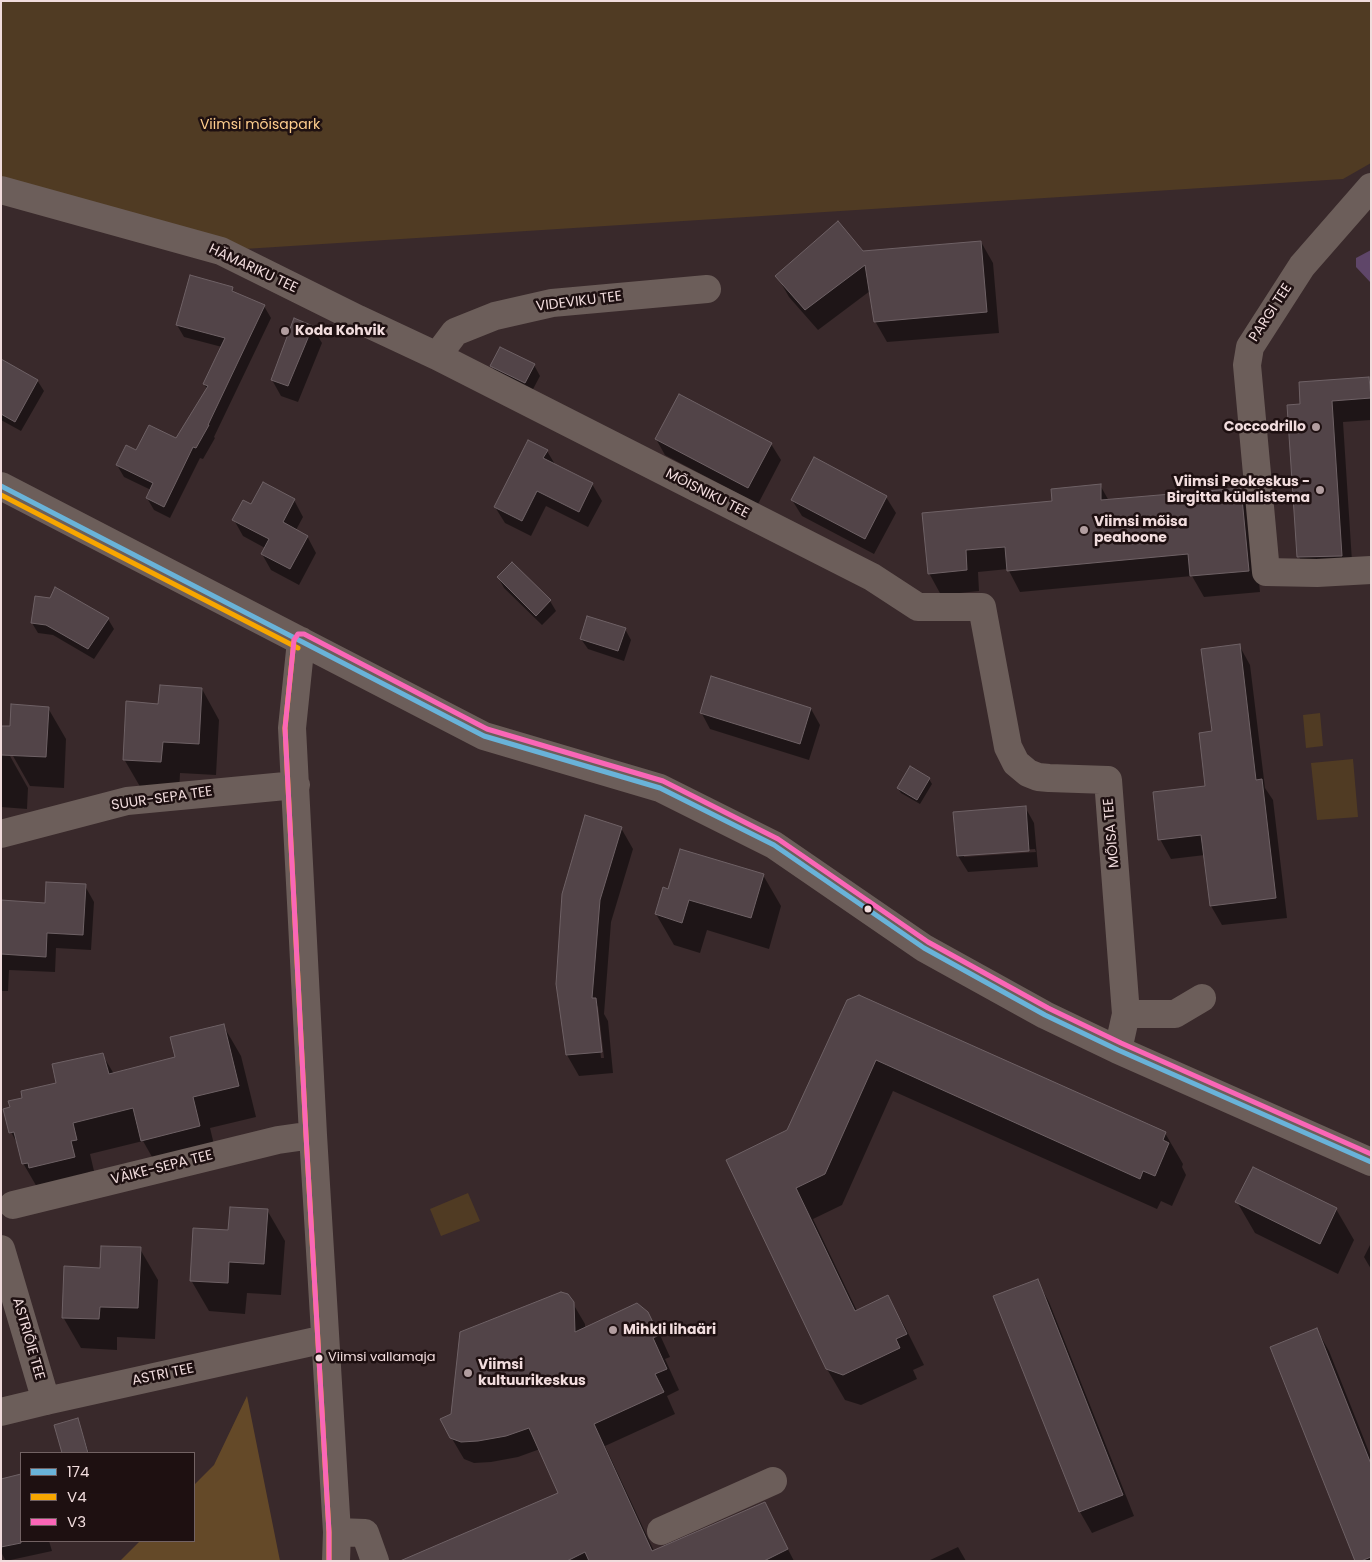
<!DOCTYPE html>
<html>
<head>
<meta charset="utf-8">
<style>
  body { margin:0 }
  #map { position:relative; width:1372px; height:1562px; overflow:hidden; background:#39292b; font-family:Poppins,sans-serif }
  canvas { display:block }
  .frame { position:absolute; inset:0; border:2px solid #f1dcdd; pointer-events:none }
  .legend { position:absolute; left:20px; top:1452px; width:175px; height:90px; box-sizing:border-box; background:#1e1011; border:1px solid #726263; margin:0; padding:6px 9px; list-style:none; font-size:15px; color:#f1dcdd }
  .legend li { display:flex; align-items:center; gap:10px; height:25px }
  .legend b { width:25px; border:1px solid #726263 }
</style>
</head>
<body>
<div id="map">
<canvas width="1372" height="1562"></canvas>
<div class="frame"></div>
<ul class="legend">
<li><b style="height:6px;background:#69b3d9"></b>174</li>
<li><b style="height:6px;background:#f7a600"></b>V4</li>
<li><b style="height:6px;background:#fa66b7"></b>V3</li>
</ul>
</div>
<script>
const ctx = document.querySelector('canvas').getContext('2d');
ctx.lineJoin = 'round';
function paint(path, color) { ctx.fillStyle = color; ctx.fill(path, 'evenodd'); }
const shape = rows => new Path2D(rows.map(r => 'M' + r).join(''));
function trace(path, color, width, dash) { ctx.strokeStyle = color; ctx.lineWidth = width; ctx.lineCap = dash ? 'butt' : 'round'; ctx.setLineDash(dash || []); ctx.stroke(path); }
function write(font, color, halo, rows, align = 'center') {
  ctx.font = font + ' Poppins,sans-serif'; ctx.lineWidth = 5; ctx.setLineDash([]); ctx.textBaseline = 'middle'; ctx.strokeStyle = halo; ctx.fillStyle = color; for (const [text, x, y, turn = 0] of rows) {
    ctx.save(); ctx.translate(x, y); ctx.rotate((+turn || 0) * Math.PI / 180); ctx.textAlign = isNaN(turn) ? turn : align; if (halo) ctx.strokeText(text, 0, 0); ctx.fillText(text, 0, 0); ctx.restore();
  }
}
const green = shape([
  [1,1,1371,1,1371,163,1343,179,244,249,1,180],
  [1320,713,1323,746,1306,748,1303,715],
  [1353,759,1358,817,1317,820,1311,763],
  [468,1193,480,1221,441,1236,430,1209]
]);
const forest = shape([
  [247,1396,280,1561,120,1561,140,1541,194,1541,194,1485,214,1465]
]);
const water = shape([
  [1371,250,1371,283,1356,267,1356,258]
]);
const shadow = shape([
  [981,242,993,263,999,333,887,342,875,321,870,291,818,330,789,297,777,276,862,252],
  [232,288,235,294,264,306,271,318,214,437,215,438,203,459,200,458,170,518,154,510,147,498,151,490,124,477,117,465,137,452,177,440,207,389,204,384,222,347,184,337,177,325],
  [312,327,322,343,298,402,281,396,272,380],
  [1,361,37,380,44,391,21,431,1,420],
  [534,365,540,376,531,393,498,376,492,366],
  [1369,378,1371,382,1371,420,1343,422,1353,577,1311,578,1299,557,1301,405],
  [656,439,771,444,781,460,758,504,665,455],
  [547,451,556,466,592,484,602,501,588,527,546,506,531,536,505,523,495,507],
  [1100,485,1109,501,1240,490,1252,511,1260,592,1204,597,1192,576,1020,592,1008,569,978,572,979,591,941,595,929,573,923,514,1053,502],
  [886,497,896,513,874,554,802,516,792,500],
  [294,500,303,517,296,530,307,536,316,553,299,585,271,570,262,554,265,548,243,536,234,520,252,506],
  [498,577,550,601,556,611,542,625,504,588],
  [108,619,114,629,94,659,53,635,38,633,32,623],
  [625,629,631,640,624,661,588,649,581,639],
  [1239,645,1250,665,1265,788,1273,800,1287,918,1222,925,1211,906,1205,855,1171,859,1160,839,1207,787,1213,732],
  [202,689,219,720,216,775,180,773,179,793,142,790,124,759,160,705],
  [48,708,66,739,64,788,30,786,13,756,10,756,28,788,27,809,1,807,1,727,11,728],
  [811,709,820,725,809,760,710,729,701,712],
  [929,779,932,784,920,804,901,793,898,788],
  [1025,807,1034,823,1038,867,968,872,958,856,955,813],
  [1035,849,1036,852,964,857,964,855],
  [621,828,633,849,611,922,604,1014,608,1021,613,1073,579,1076,567,1055,563,894],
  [596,1004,598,1007,604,1058,601,1058],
  [763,875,781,906,769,949,707,930,700,953,674,945,656,914,669,890],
  [85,886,94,902,91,950,56,948,55,972,9,970,8,991,1,991,1,907,46,904],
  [848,1001,1165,1133,1183,1164,1182,1167,1186,1175,1172,1206,1161,1201,1157,1209,893,1091,842,1205,813,1219,857,1311,887,1297,905,1327,924,1365,913,1370,917,1379,861,1405,845,1400,827,1369,728,1160,788,1131],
  [223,1025,241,1056,256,1117,210,1128,217,1157,160,1171,143,1141,90,1154,94,1171,88,1172,92,1188,41,1194,23,1163,19,1147,11,1132,11,1108,24,1099,58,1084,102,1054,114,1074,177,1058],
  [1237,1202,1336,1209,1354,1240,1338,1274,1255,1233],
  [267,1210,285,1241,281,1295,247,1293,245,1314,209,1311,191,1280,229,1232],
  [1371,1243,1371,1269,1364,1257],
  [140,1249,158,1280,155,1339,117,1337,117,1350,81,1348,63,1317,101,1269],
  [1037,1280,1049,1302,1134,1516,1092,1533,1080,1512,995,1297],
  [572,1302,585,1324,585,1329,647,1313,660,1335,670,1357,665,1359,679,1390,667,1396,675,1414,605,1446,654,1551,764,1503,794,1561,409,1561,560,1493,540,1449,518,1457,491,1462,474,1463,464,1459,441,1420,452,1414],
  [1317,1330,1329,1351,1371,1457,1371,1561,1356,1561],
  [78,1420,89,1453,63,1453,56,1426],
  [21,1476,21,1541,49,1541,52,1551,6,1561,1,1552,1,1480],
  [958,1547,966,1561,928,1561]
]);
const building = shape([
  [838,221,863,251,981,241,987,312,874,322,865,265,805,310,775,276,838,221],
  [190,275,233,287,232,291,265,305,208,425,209,425,196,448,193,447,164,507,146,498,153,483,116,465,126,445,136,450,149,425,176,438,208,386,203,384,225,338,176,325,190,275],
  [294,318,313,326,288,386,271,380,294,318],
  [500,347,535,364,525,383,490,366,500,347],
  [1,359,38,380,15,422,1,414,1,359],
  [1369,377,1371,398,1332,401,1342,556,1297,557,1287,405,1300,404,1299,382,1369,377],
  [679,394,772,443,748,488,655,439,679,394],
  [528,440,548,450,543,458,593,483,579,512,537,491,522,521,494,507,528,440],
  [814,457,887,496,865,539,791,500,814,457],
  [263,482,295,499,283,522,308,536,290,569,261,554,269,539,232,520,243,500,251,504,263,482],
  [1101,484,1101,500,1241,488,1249,571,1190,576,1188,554,1007,571,1005,547,966,550,967,570,928,574,922,513,1052,501,1051,489,1101,484],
  [512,562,551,600,536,616,497,577,512,562],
  [55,587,109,618,88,649,46,625,31,623,35,596,50,598,55,587],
  [587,616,626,628,618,651,580,639,587,616],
  [1240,644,1256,780,1262,779,1276,898,1210,906,1201,835,1158,840,1153,792,1205,786,1199,733,1212,731,1201,649,1240,644],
  [711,676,811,708,800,744,700,713,711,676],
  [160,685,202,688,199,744,163,742,161,762,123,760,126,701,158,704,160,685],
  [11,704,49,707,46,757,1,755,1,726,10,726,11,704],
  [910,766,930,778,917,800,897,788,910,766],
  [1026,806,1029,851,957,856,953,812,1026,806],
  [585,815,622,827,600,900,592,998,596,998,602,1052,566,1055,556,984,562,894,585,815],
  [680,849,764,874,751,918,689,900,682,923,655,914,663,887,668,889,680,849],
  [46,882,86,884,83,935,47,933,46,957,1,954,1,900,45,903,46,882],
  [859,995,1166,1132,1163,1140,1169,1143,1155,1176,1143,1171,1140,1179,876,1060,825,1174,796,1188,855,1311,888,1295,907,1334,896,1339,900,1348,843,1375,826,1369,726,1160,787,1130,847,1000,859,995],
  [224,1024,239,1086,193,1097,200,1126,141,1141,133,1108,73,1123,77,1140,71,1141,75,1157,29,1168,28,1163,22,1164,14,1132,9,1133,3,1109,10,1107,8,1101,22,1098,21,1091,56,1083,52,1064,103,1053,109,1074,175,1057,170,1037,224,1024],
  [1253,1167,1337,1208,1320,1244,1235,1202,1253,1167],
  [230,1207,268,1209,264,1264,229,1262,228,1283,190,1281,193,1228,228,1230,230,1207],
  [101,1246,141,1247,138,1308,100,1307,99,1319,62,1318,64,1266,100,1268,101,1246],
  [1038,1279,1123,1495,1079,1512,993,1296,1038,1279],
  [561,1292,568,1294,574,1302,575,1332,637,1303,648,1312,659,1335,653,1338,667,1369,655,1374,664,1392,594,1424,652,1551,765,1502,788,1549,764,1561,589,1561,585,1552,567,1561,400,1561,558,1493,529,1428,506,1436,478,1441,461,1442,450,1438,440,1419,451,1414,460,1332,561,1292],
  [1317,1328,1371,1464,1371,1557,1361,1561,1355,1561,1270,1347,1317,1328],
  [78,1418,88,1453,62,1453,54,1425,78,1418],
  [21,1474,21,1543,1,1547,1,1479,21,1474]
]);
const minor = shape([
  [1371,187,1302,266,1250,347,1247,365,1266,572,1317,573,1371,570],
  [1,190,221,251,358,319,437,356,872,577,918,607,982,607,1008,747,1016,763,1028,773,1038,777,1049,778,1108,780,1126,1014,1118,1050],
  [437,356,455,332,495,316,552,303,707,289],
  [1,486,484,736,660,788,774,845,924,948,1045,1015,1118,1050,1371,1162],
  [301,641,292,728,313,1135,337,1532,336,1561],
  [1,834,127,801,296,785],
  [1126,1014,1175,1014,1202,998],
  [13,1205,278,1140,313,1135],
  [1,1249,46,1401],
  [1,1412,46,1401,325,1339],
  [661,1531,773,1481],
  [337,1532,365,1533,375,1561]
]);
const bus1 = shape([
  [1,486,484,736,660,788,774,845,924,948,1045,1015,1118,1050,1371,1162]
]);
const bus2 = shape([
  [1,495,298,648],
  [294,640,285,728,306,1135,329,1532,329,1561]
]);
const bus3 = shape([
  [329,1561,329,1532,306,1135,285,728,294,640,298,634,304,634,487,729,663,781,778,839,928,942,1048,1008,1121,1043,1371,1154]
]);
const markers = [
  [285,331,5,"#b19d9f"],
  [1316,427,5,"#b19d9f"],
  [1320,490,5,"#b19d9f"],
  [1084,530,5,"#b19d9f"],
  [868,909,4.5,"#f1dcdd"],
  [613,1330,5,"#b19d9f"],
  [319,1358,4.5,"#f1dcdd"],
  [468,1373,5,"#b19d9f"]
];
const busNames = [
  ["Viimsi vallamaja",328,1358]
];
const parkNames = [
  ["Viimsi mõisapark",260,125]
];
const streetNames = [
  ["HÄMARIKU TEE",253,269,25],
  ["VIDEVIKU TEE",579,302,-7],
  ["PARGI TEE",1271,313,-57],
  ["MÕISNIKU TEE",707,494,27],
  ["SUUR-SEPA TEE",162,799,-8],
  ["MÕISA TEE",1112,833,-95],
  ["VÄIKE-SEPA TEE",162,1168,-14],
  ["ASTRIÕIE TEE",28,1339,74],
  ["ASTRI TEE",163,1375,-12]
];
const poiNames = [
  ["Koda Kohvik",295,331],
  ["Coccodrillo",1306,427,"right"],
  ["Viimsi Peokeskus -",1310,482,"right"],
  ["Birgitta külalistema",1310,498,"right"],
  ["Viimsi mõisa",1094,522],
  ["peahoone",1094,538],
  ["Mihkli lihaäri",623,1330],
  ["Viimsi",478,1365],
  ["kultuurikeskus",478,1381]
];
paint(green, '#503b23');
paint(forest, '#644928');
paint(water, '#5f4669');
paint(shadow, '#0007');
paint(building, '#524448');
trace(building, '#6e6165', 1);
trace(minor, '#6c5e5a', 28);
trace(bus1, '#69b3d9', 5);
trace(bus2, '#f7a600', 5);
trace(bus3, '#fa66b7', 5);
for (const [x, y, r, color] of markers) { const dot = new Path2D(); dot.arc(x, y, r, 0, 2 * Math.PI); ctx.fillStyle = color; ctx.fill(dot); trace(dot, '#1e1011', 2); }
write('13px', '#f1dcdd', '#1e1011', busNames, 'left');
write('14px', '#fecd8d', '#1e1011', parkNames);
write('14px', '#f1dcdd', '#1e1011', streetNames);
write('bold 14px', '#f1dcdd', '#1e1011', poiNames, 'left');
</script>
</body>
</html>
